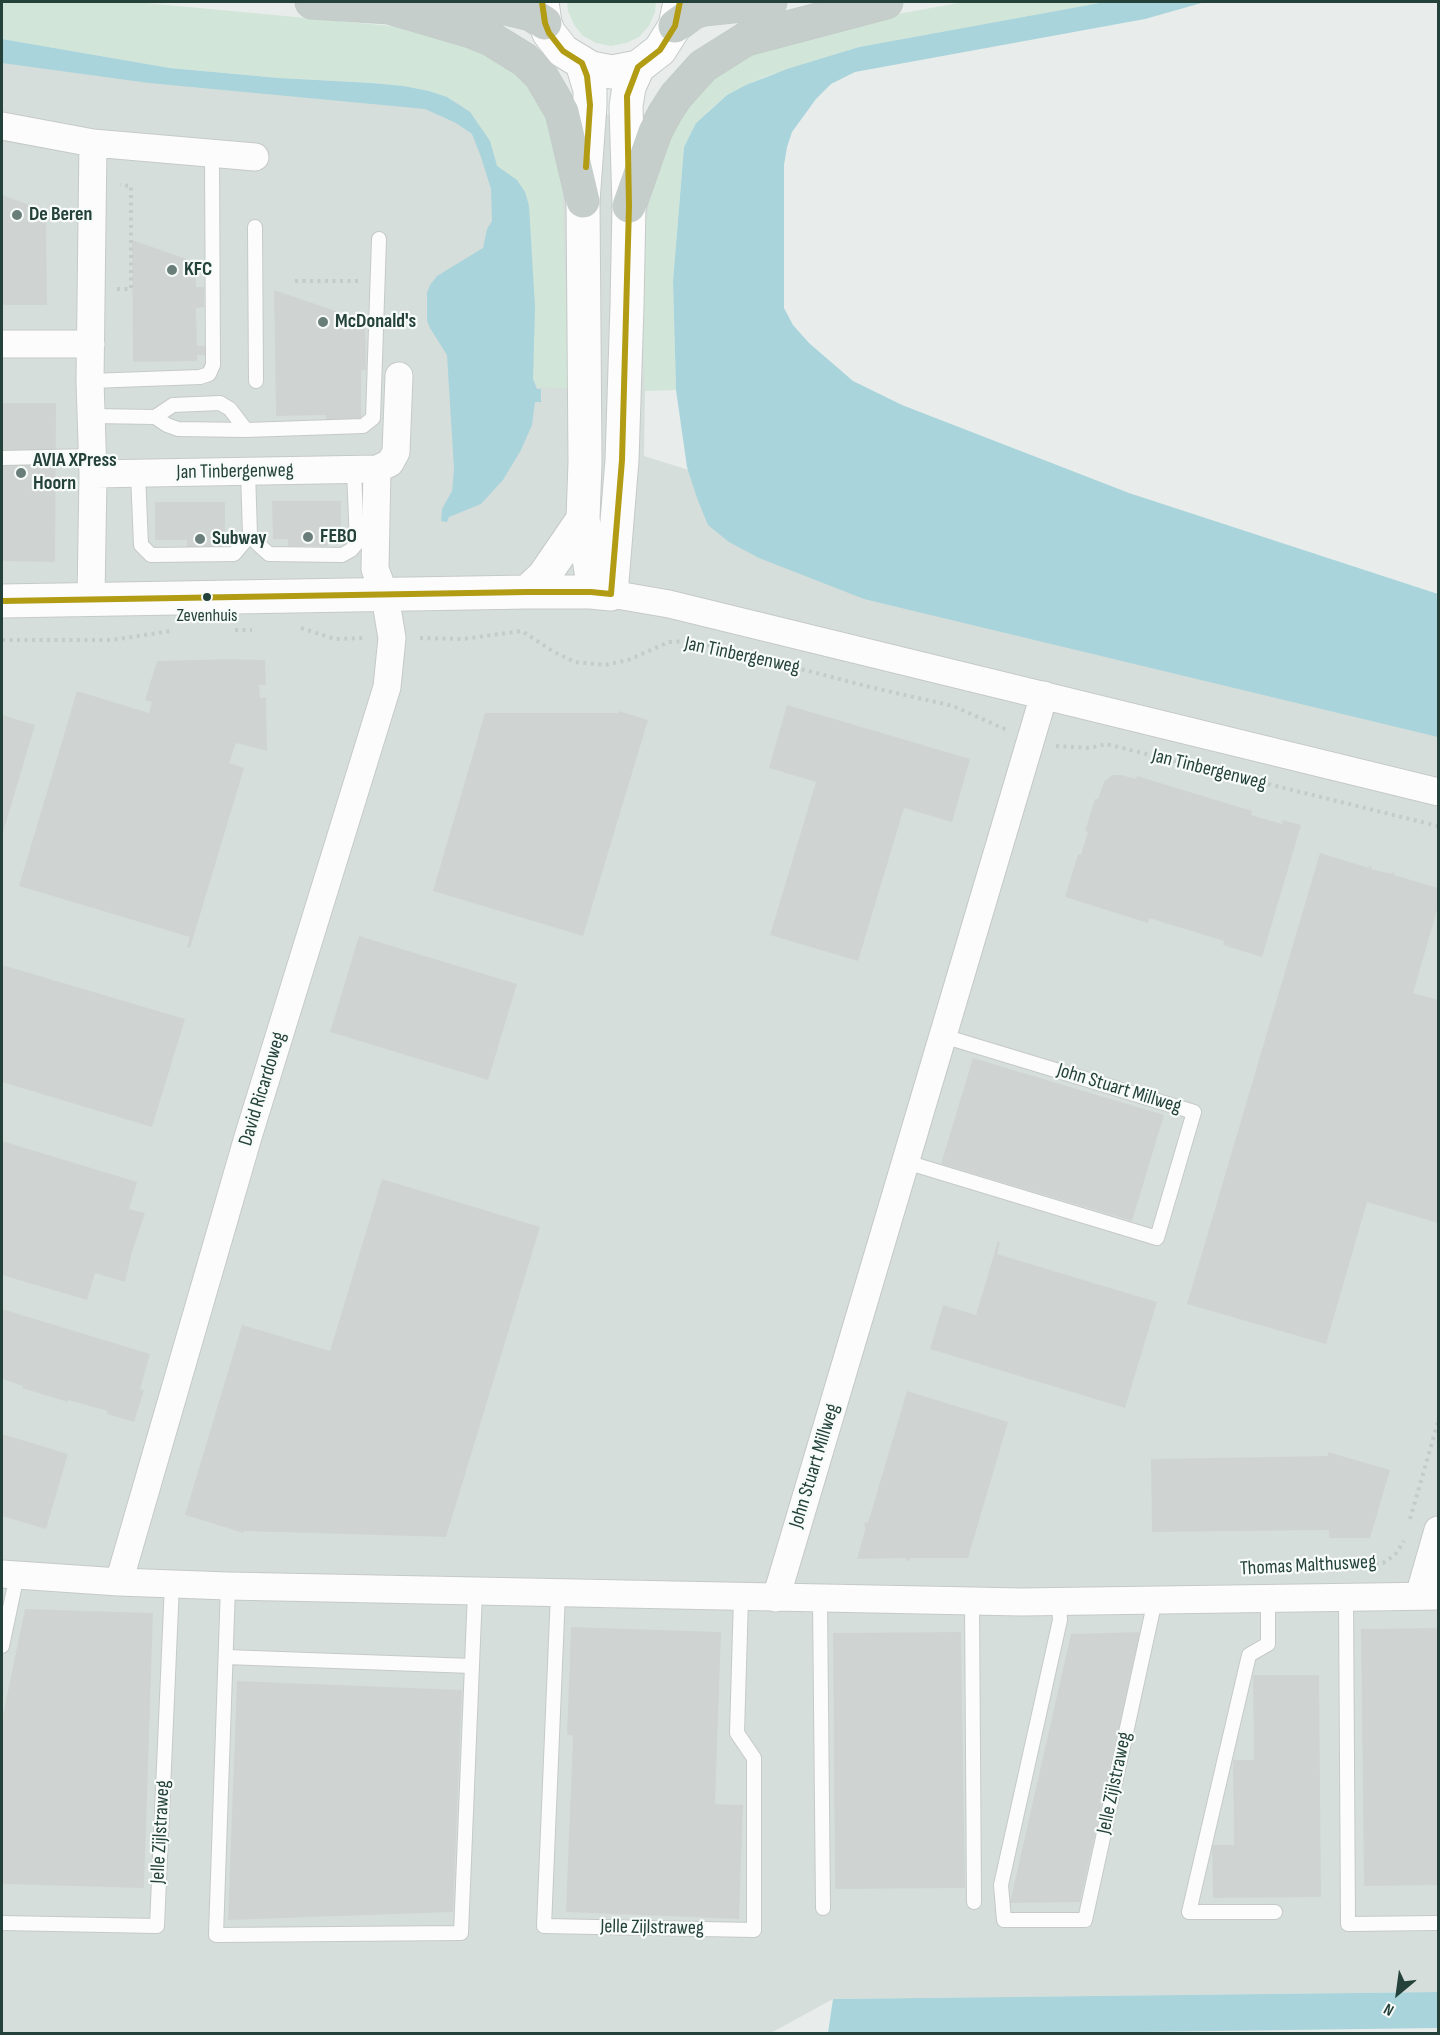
<!DOCTYPE html>
<html>
<head>
<meta charset="utf-8">
<style>
  body { margin:0 }
  #map { position:relative; width:1440px; height:2035px; overflow:hidden; background:#e8edeb; font-family:"Sofia Sans Condensed",sans-serif }
  canvas { display:block }
  .frame { position:absolute; inset:0; border:3px solid #24423a; pointer-events:none }
  .north { position:absolute; left:1368px; top:1963px; width:60px; height:60px; -webkit-text-stroke:4px #f7fbf9; paint-order:stroke; rotate:209deg; font-size:16px; font-weight:700; line-height:24px; text-align:center; color:#24423a }
  .north::after { content:''; display:block; margin:auto; width:21px; height:27px; background:#24423a; clip-path:polygon(50% 0,100% 100%,50% 72%,0 100%) }
</style>
</head>
<body>
<div id="map">
<canvas width="1440" height="2035"></canvas>
<div class="frame"></div>
<div class="north">N</div>
</div>
<script>
const ctx = document.querySelector('canvas').getContext('2d');
ctx.lineJoin = 'round';
function paint(path, color) { ctx.fillStyle = color; ctx.fill(path, 'evenodd'); }
const shape = rows => new Path2D(rows.map(r => 'M' + r).join(''));
function trace(path, color, width, dash) { ctx.strokeStyle = color; ctx.lineWidth = width; ctx.lineCap = dash ? 'butt' : 'round'; ctx.setLineDash(dash || []); ctx.stroke(path); }
function write(font, color, halo, rows, align = 'center') {
  ctx.font = font + ' "Sofia Sans Condensed",sans-serif'; ctx.lineWidth = 4.5; ctx.setLineDash([]); ctx.textBaseline = 'middle'; ctx.strokeStyle = halo; ctx.fillStyle = color; for (const [text, x, y, turn = 0] of rows) {
    ctx.save(); ctx.translate(x, y); ctx.rotate((+turn || 0) * Math.PI / 180); ctx.textAlign = isNaN(turn) ? turn : align; if (halo) ctx.strokeText(text, 0, 0); ctx.fillText(text, 0, 0); ctx.restore();
  }
}
const built = shape([
  [2,55,24,59,680,121,645,391,644,456,1319,666,1438,696,1438,1992,833,1999,769,2034,2,2033]
]);
const green = shape([
  [2,2,135,2,413,28,429,31,510,63,542,100,562,173,568,388,537,387,533,379,535,307,529,206,525,192,517,180,497,166,490,141,470,112,457,102,429,91,403,86,372,83,279,78,170,68,2,39],
  [567,2,656,2,655,12,649,26,639,37,626,43,611,46,596,43,583,36,574,25,568,11],
  [964,2,1105,2,859,47,764,77,727,95,713,107,696,123,684,147,673,281,676,390,645,391,643,338,645,232,653,174,671,123,706,80,751,51,876,18]
]);
const water = shape([
  [1105,2,1205,2,1145,19,855,72,831,84,816,99,792,132,787,147,784,165,784,308,793,325,809,343,853,381,902,405,1129,493,1438,594,1438,737,864,599,759,558,729,542,708,525,697,498,687,467,676,390,673,281,684,147,696,123,727,95,746,85,787,69,859,47],
  [2,39,170,68,279,78,372,83,404,86,429,91,447,97,470,112,490,141,497,166,517,180,525,192,529,206,535,307,533,379,537,389,541,389,541,402,535,402,532,425,521,450,503,480,481,504,449,517,447,522,441,521,442,509,452,491,454,469,447,355,430,328,427,320,427,293,430,285,437,276,483,248,487,229,492,221,491,189,481,157,472,134,456,123,425,109,149,83,2,63],
  [1438,1992,1438,2028,1069,2033,828,2033,833,1999]
]);
const building = shape([
  [2,195,46,211,47,305,2,305],
  [132,240,195,262,196,287,204,287,204,307,196,308,197,346,205,346,205,355,197,355,197,361,133,362],
  [274,290,365,321,366,370,361,370,361,420,326,421,326,415,276,416],
  [2,403,56,403,55,562,2,561],
  [272,501,341,501,341,538,328,538,328,546,288,546,288,539,273,539],
  [155,502,225,502,225,540,216,540,216,547,187,547,187,540,155,540],
  [229,659,265,660,266,685,259,685,260,698,266,697,267,751,236,743,229,763,244,768,190,948,187,947,190,937,19,886,77,691,149,713,152,702,145,700,157,661],
  [787,705,970,759,952,822,904,808,858,961,770,935,816,782,769,768],
  [619,711,648,720,583,936,433,891,485,713,618,713],
  [2,715,35,725,2,836],
  [1112,775,1121,775,1136,779,1137,776,1252,811,1251,815,1282,824,1283,820,1301,825,1262,957,1223,945,1224,941,1149,918,1148,923,1065,897,1078,854,1081,855,1088,832,1085,831,1095,799,1098,799,1104,782],
  [1320,853,1369,868,1369,866,1372,866,1371,869,1391,874,1392,872,1395,873,1394,875,1438,888,1438,907,1413,993,1438,1000,1438,1223,1367,1202,1326,1344,1187,1304],
  [359,936,517,984,488,1080,330,1032],
  [2,965,185,1019,152,1127,2,1082],
  [973,1058,1164,1115,1132,1221,941,1164],
  [2,1141,137,1182,129,1209,145,1213,132,1252,125,1282,95,1273,87,1300,2,1275],
  [382,1179,540,1227,446,1537,244,1531,244,1533,185,1515,242,1325,330,1351],
  [998,1241,1000,1242,997,1254,1157,1302,1125,1408,930,1349,943,1305,976,1315],
  [2,1309,150,1354,140,1389,144,1390,134,1422,107,1414,108,1411,68,1400,68,1402,22,1388,23,1386,2,1379],
  [907,1391,1008,1422,968,1558,910,1558,910,1560,906,1561,906,1558,857,1559,866,1527,864,1527,865,1522,868,1523],
  [2,1434,68,1454,46,1529,2,1516],
  [1328,1452,1390,1470,1370,1538,1329,1538,1329,1530,1152,1532,1151,1459,1328,1456],
  [25,1609,153,1613,144,1888,2,1884,2,1720],
  [571,1627,721,1632,715,1804,743,1805,739,1919,566,1912,573,1735,567,1735],
  [1438,1628,1438,1885,1364,1886,1361,1629],
  [961,1632,965,1888,835,1889,833,1633],
  [1140,1632,1080,1902,1010,1903,1071,1634],
  [1253,1675,1319,1675,1321,1897,1213,1898,1212,1845,1234,1845,1233,1760,1254,1760],
  [237,1681,462,1690,453,1912,228,1920]
]);
const path = shape([
  [295,281,358,281],
  [117,289,131,289,131,186,120,185],
  [301,628,335,639,364,638],
  [235,630,252,630],
  [420,638,463,639,522,631,554,652,575,662,605,665,628,660,669,642,693,641],
  [2,640,112,640,171,631],
  [700,643,874,688,953,706,1007,730],
  [1056,746,1090,748,1106,744,1438,826],
  [1410,1519,1438,1422],
  [1353,1567,1383,1563,1395,1555,1404,1541]
]);
const service = shape([
  [255,227,256,381],
  [90,381,200,377,209,374,213,365,212,154],
  [93,416,155,417,167,425,178,429,246,430,363,426,373,418,379,239],
  [155,417,173,405,220,403,230,409,246,430],
  [2,458,93,456],
  [248,471,250,535,259,545,269,554,342,555,351,550,357,543,354,471],
  [138,474,141,545,151,555,234,554,250,535],
  [906,1162,1157,1238,1194,1112,943,1036],
  [228,1586,216,1935,461,1933,475,1592],
  [558,1593,544,1926,754,1930,754,1758,737,1733,741,1597],
  [1346,1597,1348,1924,1438,1923],
  [1268,1598,1268,1644,1249,1655,1189,1912,1275,1912],
  [820,1599,823,1908],
  [972,1601,974,1902],
  [1059,1602,1060,1620,1001,1885,1004,1920,1085,1920,1155,1600],
  [2,1646,17,1575],
  [226,1657,472,1666],
  [2,1923,157,1926,172,1584]
]);
const minor = shape([
  [2,126,93,143],
  [2,344,91,344],
  [93,474,377,469,390,463,396,452,399,376],
  [611,594,669,604,1438,792],
  [91,599,93,474,90,381,93,143,255,157],
  [2,1574,119,1582,228,1586,1022,1602,1438,1596],
  [119,1582,248,1137,387,687,392,638,385,596,375,569,377,469],
  [1419,1596,1438,1530],
  [776,1598,1044,695]
]);
const tertiary = shape([
  [542,2,545,23,549,33,563,51,591,68,612,72,638,67,660,50,675,26,680,2],
  [582,63,590,90,590,105,583,201,585,462,583,519,592,578,591,592],
  [527,592,544,576,583,519],
  [2,601,527,592,591,592,611,594,622,460,627,306,629,206,626,106,629,87,638,67]
]);
const trunk = shape([
  [312,2,389,7,506,8,531,14,545,23],
  [389,7,471,31,491,39,525,60,541,76,562,112,583,201],
  [675,26,694,12,704,9,770,2],
  [629,206,655,132,665,113,676,96,703,66,746,39,886,2]
]);
const bus1 = shape([
  [542,2,545,23,549,33,563,51,582,63,587,76,590,105,586,167],
  [2,601,527,592,591,592,611,594,622,460,629,206,627,96,638,67,660,50,675,26,680,2]
]);
const markers = [
  [17,215,6,"#697e78"],
  [172,270,6,"#697e78"],
  [323,322,6,"#697e78"],
  [21,473,6,"#697e78"],
  [308,537,6,"#697e78"],
  [200,539,6,"#697e78"],
  [207,597,5,"#24423a"]
];
const busNames = [
  ["Zevenhuis",207,616]
];
const poiNames = [
  ["De Beren",29,215],
  ["KFC",184,270],
  ["McDonald's",335,322],
  ["AVIA XPress",33,461],
  ["Hoorn",33,484],
  ["FEBO",320,537],
  ["Subway",212,539]
];
const streetNames = [
  ["Jan Tinbergenweg",235,472,-1],
  ["Jan Tinbergenweg",742,656,12],
  ["Jan Tinbergenweg",1209,770,14],
  ["David Ricardoweg",263,1089,-73],
  ["John Stuart Millweg",1119,1089,17],
  ["John Stuart Millweg",815,1466,-73],
  ["Thomas Malthusweg",1308,1566,-3],
  ["Jelle Zijlstraweg",1115,1783,-78],
  ["Jelle Zijlstraweg",161,1832,-87],
  ["Jelle Zijlstraweg",652,1928,1]
];
paint(built, '#d6dedb');
paint(green, '#d1e6d8');
paint(water, '#a9d4db');
paint(building, '#cfd4d2');
trace(service, '#c5cac8', 16);
trace(minor, '#c5cac8', 29);
trace(tertiary, '#c5cac8', 35);
trace(trunk, '#c3ccc9', 35);
trace(path, '#c3ccca', 4, [3, 4.5]);
trace(service, '#fcfcfc', 14);
trace(minor, '#fcfcfc', 27);
trace(tertiary, '#fcfcfc', 33);
trace(trunk, '#c6cecc', 33);
trace(bus1, '#b29c14', 6);
for (const [x, y, r, color] of markers) { const dot = new Path2D(); dot.arc(x, y, r, 0, 2 * Math.PI); ctx.fillStyle = color; ctx.fill(dot); trace(dot, '#f7fbf9', 2); }
write('18px', '#24423a', '#f7fbf9', busNames);
write('bold 20px', '#24423a', '#f7fbf9', poiNames, 'left');
write('20px', '#24423a', '#f7fbf9', streetNames);
</script>
</body>
</html>
